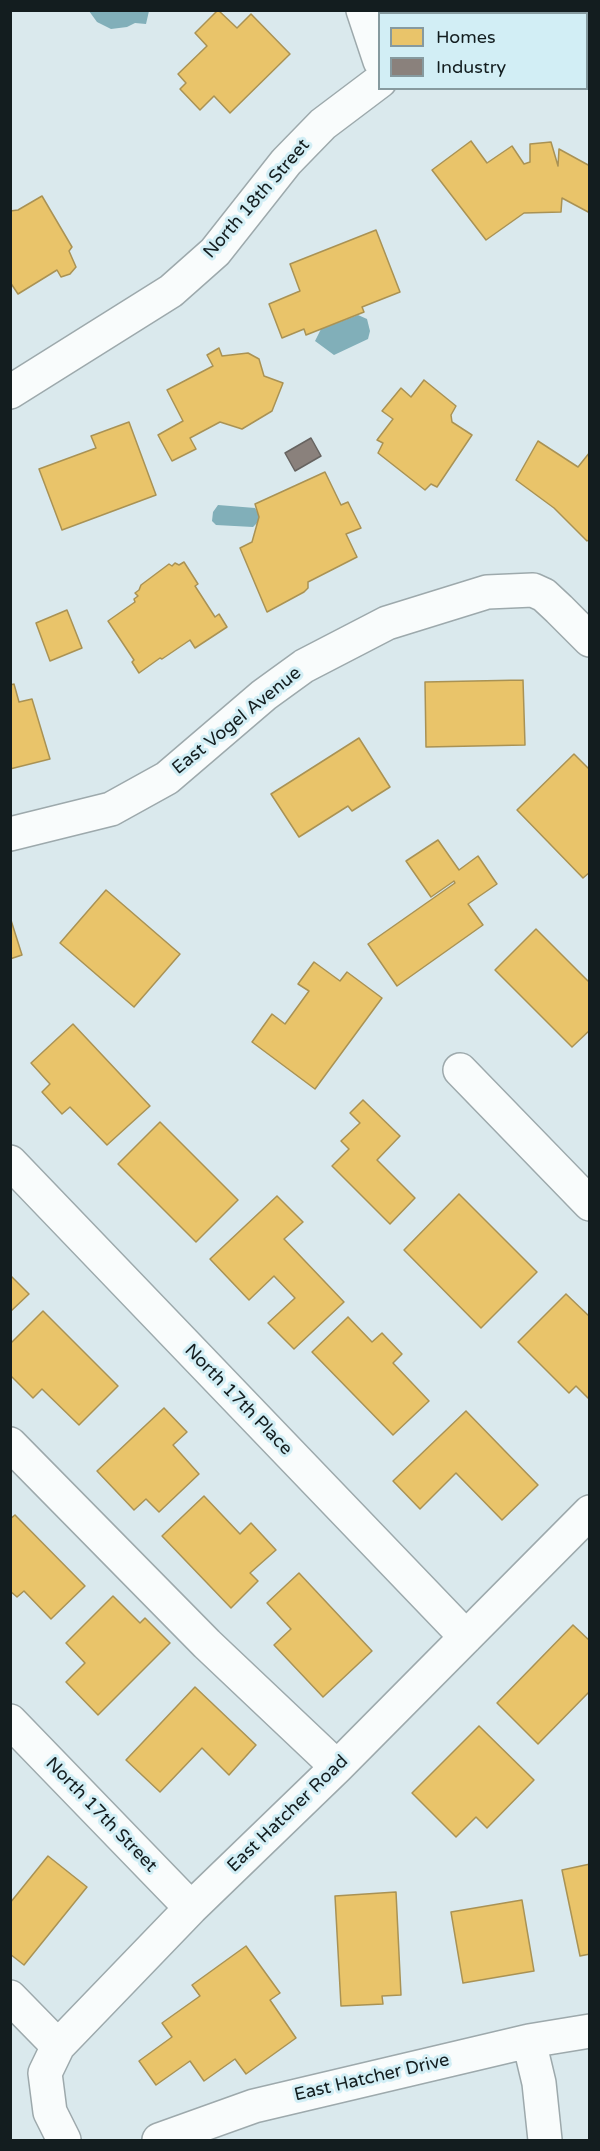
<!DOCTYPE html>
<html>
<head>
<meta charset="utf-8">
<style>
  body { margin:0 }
  #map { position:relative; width:600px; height:2151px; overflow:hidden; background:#dae9ed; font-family:"Varela Round",sans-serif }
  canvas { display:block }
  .frame { position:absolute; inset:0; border:12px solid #131d1f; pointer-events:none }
  .legend { position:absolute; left:378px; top:12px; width:210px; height:78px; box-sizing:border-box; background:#d2eef5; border:2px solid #869a9f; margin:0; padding:8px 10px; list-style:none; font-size:18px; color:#131d1f }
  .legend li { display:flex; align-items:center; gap:12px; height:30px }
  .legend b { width:30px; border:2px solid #869a9f }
</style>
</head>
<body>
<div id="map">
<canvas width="600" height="2151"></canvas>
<div class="frame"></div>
<ul class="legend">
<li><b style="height:16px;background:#e9c46a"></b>Homes</li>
<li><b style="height:16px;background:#8a817c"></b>Industry</li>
</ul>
</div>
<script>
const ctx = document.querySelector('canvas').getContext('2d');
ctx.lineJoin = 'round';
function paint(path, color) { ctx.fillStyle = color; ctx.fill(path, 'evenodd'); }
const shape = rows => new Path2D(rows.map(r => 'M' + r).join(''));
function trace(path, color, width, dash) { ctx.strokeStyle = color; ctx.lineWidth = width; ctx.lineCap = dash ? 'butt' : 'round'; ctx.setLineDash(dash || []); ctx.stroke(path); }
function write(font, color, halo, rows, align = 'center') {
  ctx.font = font + ' "Varela Round",sans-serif'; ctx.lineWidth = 6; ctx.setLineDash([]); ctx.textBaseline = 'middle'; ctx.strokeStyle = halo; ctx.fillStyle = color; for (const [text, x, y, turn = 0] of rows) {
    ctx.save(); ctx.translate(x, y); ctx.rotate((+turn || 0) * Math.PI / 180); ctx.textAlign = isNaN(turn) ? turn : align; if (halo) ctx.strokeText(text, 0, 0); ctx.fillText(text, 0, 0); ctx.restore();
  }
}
const green = shape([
  [384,11,589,11,589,26,587,26,586,14,384,14]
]);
const water = shape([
  [89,11,149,10,149,11,146,24,135,23,127,27,111,29,97,22],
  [358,315,367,319,370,331,368,339,334,355,315,341,321,329],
  [218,505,255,508,259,515,258,522,253,527,216,525,212,521,213,512]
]);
const homes = shape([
  [218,10,237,28,251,14,290,54,230,113,214,96,200,110,180,89,186,83,178,74,207,46,195,33,218,10],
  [471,141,487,163,512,146,524,164,530,162,530,144,551,142,558,166,559,149,590,166,590,213,562,198,561,212,524,213,486,240,432,170,471,141],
  [42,196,72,247,69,251,76,267,70,274,61,277,57,270,18,294,10,282,10,211,18,210,42,196],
  [376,230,400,292,362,307,364,312,306,335,304,329,282,338,269,304,300,291,290,264,376,230],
  [219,348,222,356,248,353,259,359,264,376,283,383,272,411,242,429,220,422,190,438,196,449,172,461,158,435,183,421,167,390,213,366,207,355,219,348],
  [424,380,456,406,451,415,452,422,472,435,437,487,431,484,425,490,378,453,383,443,377,440,393,419,382,411,401,388,411,397,424,380],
  [129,422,156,495,62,530,39,469,96,448,91,436,129,422],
  [538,441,578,467,590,452,590,539,587,541,554,508,516,480,538,441],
  [325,472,341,505,348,502,361,528,346,534,357,557,308,582,308,588,304,592,267,612,240,548,252,542,259,517,255,504,325,472],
  [184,562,198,584,195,586,215,617,219,614,227,627,195,648,190,640,162,659,160,658,139,673,132,662,134,660,108,621,135,602,134,599,138,596,135,593,139,590,141,585,169,564,172,566,175,563,179,565,184,562],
  [67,610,82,648,50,661,36,623,67,610],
  [523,680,525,745,426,747,425,682,523,680],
  [14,684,19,702,32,699,50,759,10,769,10,685,14,684],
  [359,738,390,787,352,811,348,806,299,837,271,794,359,738],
  [574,754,590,770,590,872,583,878,517,810,574,754],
  [438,840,459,870,478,856,497,884,468,904,483,925,397,986,368,944,455,883,454,881,431,897,406,861,438,840],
  [106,890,180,954,134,1007,60,943,106,890],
  [10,917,22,955,10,959,10,917],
  [536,929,590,983,590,1030,572,1047,495,970,536,929],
  [314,962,340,981,347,972,382,998,315,1089,252,1042,272,1014,285,1024,309,991,298,984,314,962],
  [73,1024,150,1106,107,1145,70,1107,62,1114,42,1092,50,1084,31,1063,73,1024],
  [363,1100,400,1136,377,1160,415,1198,390,1224,332,1166,349,1149,341,1141,360,1123,350,1113,363,1100],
  [160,1122,238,1200,196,1242,118,1164,160,1122],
  [459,1194,537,1272,481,1328,404,1250,459,1194],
  [277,1196,303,1222,284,1239,344,1302,294,1349,268,1323,295,1298,274,1276,249,1300,210,1259,277,1196],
  [10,1275,29,1294,10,1312,10,1275],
  [566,1294,590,1317,590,1400,576,1386,569,1393,518,1342,566,1294],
  [43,1311,118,1386,79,1425,42,1389,33,1398,10,1375,10,1344,43,1311],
  [348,1317,372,1342,382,1333,402,1354,393,1363,429,1401,393,1435,312,1352,348,1317],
  [164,1408,187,1432,173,1445,199,1474,159,1512,146,1499,134,1510,97,1471,164,1408],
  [466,1411,538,1485,502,1520,456,1473,420,1509,393,1481,466,1411],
  [204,1496,240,1534,251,1523,276,1550,250,1573,258,1581,231,1608,162,1536,204,1496],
  [15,1515,85,1586,51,1619,24,1591,17,1597,10,1591,10,1519,15,1515],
  [299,1573,372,1651,323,1697,274,1645,291,1629,267,1603,299,1573],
  [113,1596,140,1623,145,1618,170,1643,98,1715,66,1682,85,1663,66,1643,113,1596],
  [573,1625,590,1641,590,1691,538,1744,497,1703,573,1625],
  [195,1687,256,1745,229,1775,202,1748,160,1792,126,1760,195,1687],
  [479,1726,534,1780,487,1828,476,1817,456,1837,412,1793,479,1726],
  [48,1856,87,1887,24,1965,10,1954,10,1903,48,1856],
  [590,1864,590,1954,580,1956,562,1870,590,1864],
  [396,1892,401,1995,382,1996,383,2004,341,2006,335,1896,396,1892],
  [522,1900,534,1971,463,1983,451,1912,522,1900],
  [246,1946,280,1993,270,2000,296,2038,246,2074,235,2059,204,2081,190,2061,156,2085,139,2061,172,2037,162,2023,200,1996,192,1985,246,1946]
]);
const industry = shape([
  [311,438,321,456,295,471,285,453,311,438]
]);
const minor = shape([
  [363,10,380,61],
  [586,54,590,54],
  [10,392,171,291,215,252,286,162,323,124,380,81],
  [10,834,111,809,167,778,264,695,304,666,387,623,487,592,533,590,544,595,559,609,590,640],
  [460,1070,590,1204],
  [10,1162,466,1637],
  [10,1444,207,1644,337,1767],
  [10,1721,191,1908],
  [10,1997,58,2046],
  [529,2041,539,2083,545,2140],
  [64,2140,50,2112,45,2073,58,2046,191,1908,337,1767,590,1512],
  [159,2140,254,2106,529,2041,590,2031]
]);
const streetNames = [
  ["North 18th Street",257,199,-49],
  ["East Vogel Avenue",237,721,-39],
  ["North 17th Place",238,1400,46],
  ["East Hatcher Road",288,1814,-44],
  ["North 17th Street",101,1815,46],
  ["East Hatcher Drive",372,2078,-13]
];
paint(green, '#bde0e8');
paint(water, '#81afb9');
paint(homes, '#e9c46a');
trace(homes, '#a99254', 1.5);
paint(industry, '#8a817c');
trace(industry, '#666360', 1.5);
trace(minor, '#9da9ac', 36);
trace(minor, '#f9fcfc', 33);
write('18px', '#131d1f', '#d2eef5', streetNames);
</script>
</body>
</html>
